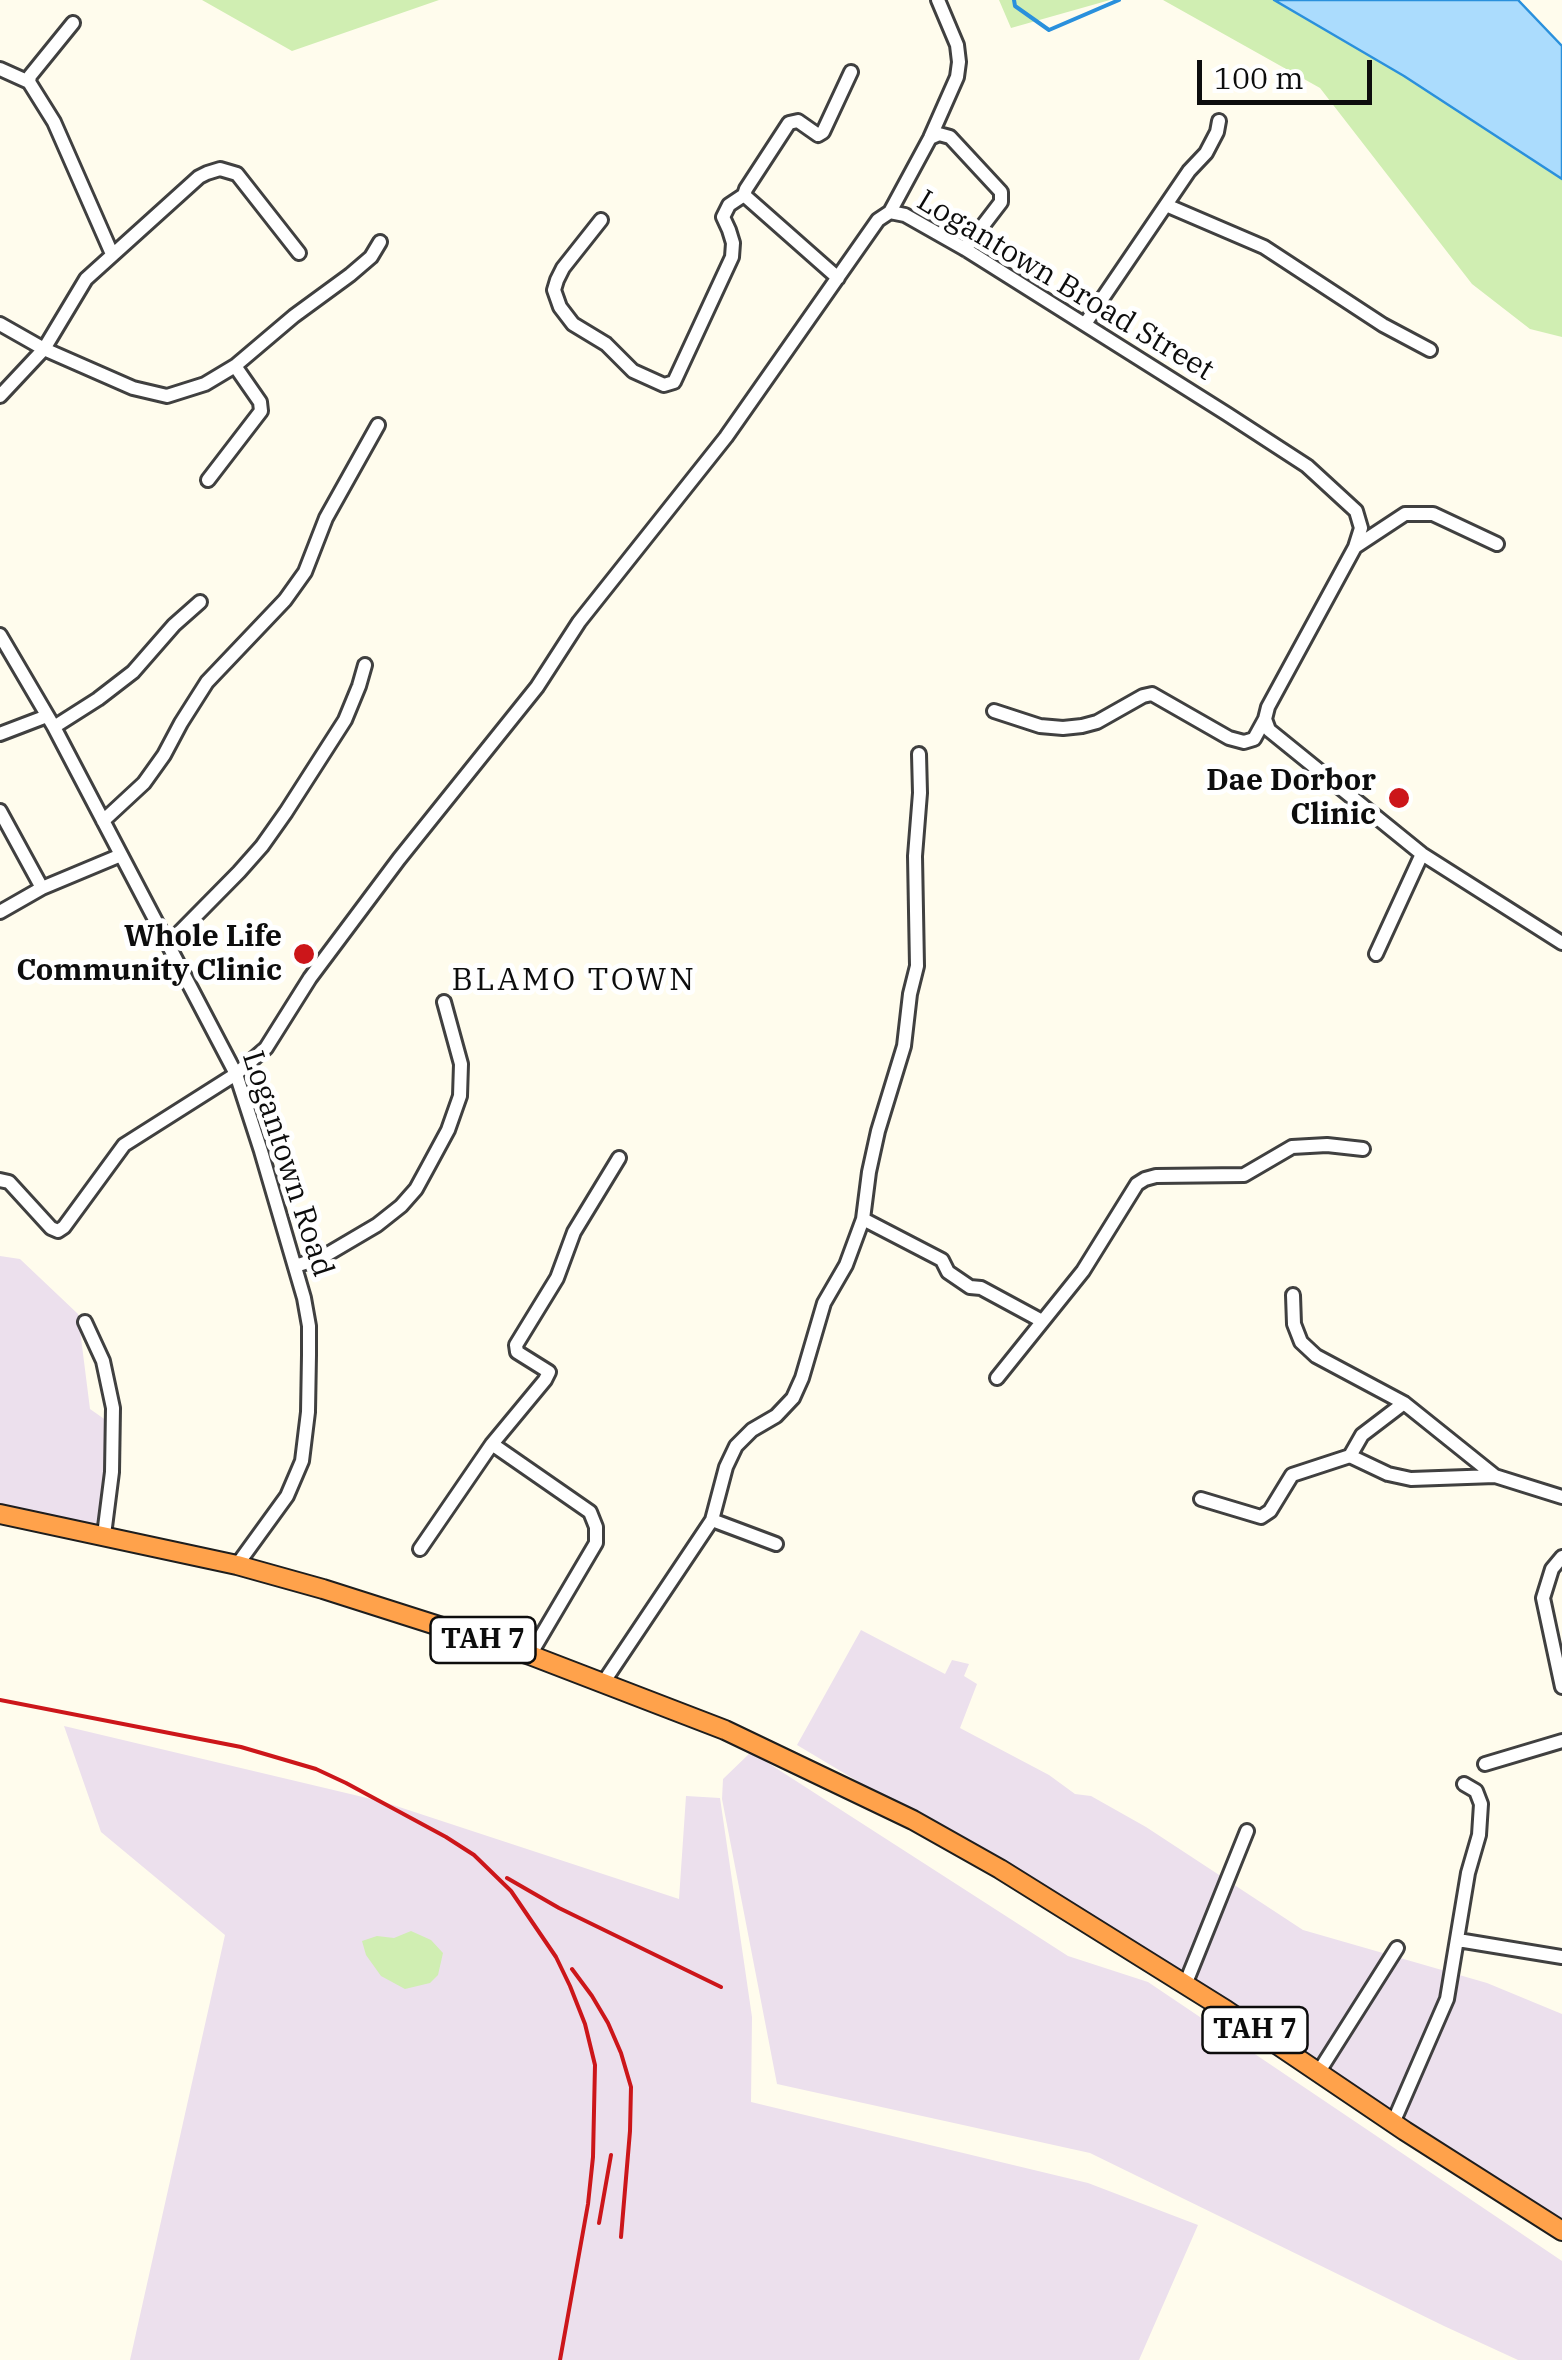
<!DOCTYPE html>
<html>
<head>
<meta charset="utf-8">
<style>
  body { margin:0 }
  #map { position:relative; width:1562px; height:2360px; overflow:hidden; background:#fffced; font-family:"IBM Plex Serif",serif }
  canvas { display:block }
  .scale { position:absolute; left:1197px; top:60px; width:175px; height:45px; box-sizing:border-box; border:5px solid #0d0d0d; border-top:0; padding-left:12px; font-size:30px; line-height:35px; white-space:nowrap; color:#0d0d0d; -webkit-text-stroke:8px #fff; paint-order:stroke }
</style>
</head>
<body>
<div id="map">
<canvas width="1562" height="2360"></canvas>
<div class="scale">100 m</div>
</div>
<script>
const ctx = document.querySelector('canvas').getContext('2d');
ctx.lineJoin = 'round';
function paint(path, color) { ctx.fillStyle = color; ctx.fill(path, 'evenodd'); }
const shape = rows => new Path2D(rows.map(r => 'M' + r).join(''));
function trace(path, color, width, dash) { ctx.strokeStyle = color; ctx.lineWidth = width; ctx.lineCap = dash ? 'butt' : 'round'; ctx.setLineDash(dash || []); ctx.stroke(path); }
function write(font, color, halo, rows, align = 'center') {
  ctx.font = font + ' "IBM Plex Serif",serif'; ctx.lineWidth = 10; ctx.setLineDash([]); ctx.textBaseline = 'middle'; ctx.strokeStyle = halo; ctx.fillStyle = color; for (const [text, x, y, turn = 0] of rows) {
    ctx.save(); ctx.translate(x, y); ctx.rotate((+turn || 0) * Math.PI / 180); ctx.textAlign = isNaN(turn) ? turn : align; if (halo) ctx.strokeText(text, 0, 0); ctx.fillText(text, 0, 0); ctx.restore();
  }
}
const industrial = shape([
  [0,1256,20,1259,78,1314,90,1409,110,1423,103,1532,0,1513],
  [861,1630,945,1674,952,1660,969,1664,964,1676,977,1684,960,1728,1049,1775,1075,1794,1091,1796,1146,1827,1303,1930,1487,1983,1562,2014,1562,2219,1177,1972,797,1745],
  [64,1726,384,1802,679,1899,686,1796,720,1798,752,2017,751,2102,1088,2183,1198,2225,1139,2360,130,2360,225,1935,101,1832],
  [751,1752,1068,1956,1148,1982,1562,2261,1562,2360,1518,2360,1444,2326,1090,2153,777,2084,722,1799,723,1779]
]);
const green = shape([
  [202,0,439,0,292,51],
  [999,0,1110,0,1011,28],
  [1163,0,1274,0,1404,76,1562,179,1562,337,1530,329,1472,284,1320,88],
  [411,1931,431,1940,443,1953,438,1975,430,1983,405,1989,381,1976,366,1955,362,1941,377,1936,394,1938]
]);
const water = shape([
  [1274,0,1518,0,1562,46,1562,179,1404,76,1274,0]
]);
const stream = shape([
  [1014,0,1015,6,1049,30,1119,0]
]);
const minor = shape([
  [73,23,30,76,29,82,54,122,112,254],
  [0,69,29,82],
  [930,138,939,134,950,137,1001,192,1001,202,965,249],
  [1166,205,1264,247,1383,325,1430,350],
  [890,212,930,138,957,77,959,62,957,45,938,0],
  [601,220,563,268,557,280,554,290,560,307,573,324,606,344,633,371,664,385,674,382,732,257,733,243,729,230,723,217,729,205,744,195],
  [838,278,744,195,746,189,789,123,798,121,818,135,823,132,851,72],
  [0,324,44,349,133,388,167,396,205,384,235,366,294,316,350,275,371,257,380,242],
  [1085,324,1189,171,1206,153,1217,132,1219,121],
  [0,396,44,349,86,279,199,177,207,173,220,169,237,174,299,253],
  [208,480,261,411,260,402,235,366],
  [1355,547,1405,514,1433,514,1497,544],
  [0,635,54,727,236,1074,261,1151,304,1298,309,1326,309,1355,308,1412,302,1461,287,1496,237,1565],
  [994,711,1040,726,1063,728,1082,726,1097,722,1143,696,1152,694,1229,738,1244,742,1254,739,1265,719],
  [54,727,98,699,133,672,174,625,200,602],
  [0,734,47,716],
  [0,811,42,888],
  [103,821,144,783,164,755,181,723,207,682,285,600,305,572,326,518,378,425],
  [0,912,42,888,121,855],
  [169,943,239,872,262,846,286,812,345,720,359,686,365,665],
  [1376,954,1422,854],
  [0,1180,9,1182,51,1228,58,1231,64,1227,124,1145,236,1074,266,1048,310,978,399,859,537,687,579,622,726,437,878,220,890,212,905,215,965,249,1227,414,1307,466,1356,511,1361,528,1355,547,1268,707,1265,719,1269,730,1422,854,1562,943],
  [863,1219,942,1260,948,1272,970,1287,981,1288,1042,1321],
  [295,1266,321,1258,377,1225,401,1206,416,1189,428,1167,448,1130,460,1096,461,1064,444,1002],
  [1293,1295,1294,1324,1301,1342,1316,1356,1404,1403,1495,1476,1562,1497],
  [85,1322,103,1361,113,1408,112,1472,104,1535],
  [997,1378,1083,1271,1137,1184,1145,1179,1156,1176,1244,1175,1292,1147,1327,1145,1363,1149],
  [492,1444,590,1512,596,1527,596,1543,530,1655],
  [1350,1456,1388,1474,1411,1479,1495,1476],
  [1201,1499,1261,1517,1270,1511,1292,1475,1350,1456,1362,1435,1404,1403],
  [712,1520,776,1544],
  [420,1549,492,1444,545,1380,549,1372,517,1352,516,1345,557,1278,574,1232,619,1158],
  [1562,1557,1552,1569,1543,1598,1562,1687],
  [603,1683,712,1520,726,1467,736,1446,752,1430,776,1416,793,1398,802,1378,824,1303,846,1265,863,1219,869,1172,878,1131,904,1046,910,994,917,966,915,856,920,793,919,754],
  [1485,1764,1562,1741],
  [1458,1940,1562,1957],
  [1185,1985,1247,1831],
  [1318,2073,1397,1948],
  [1393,2123,1447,1999,1468,1873,1479,1835,1481,1804,1476,1791,1464,1784]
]);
const highway = shape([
  [0,1514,237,1565,323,1589,530,1655,725,1730,913,1820,1000,1869,1226,2010,1405,2131,1562,2231]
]);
const rail = shape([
  [0,1700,241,1747,316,1769,346,1783,446,1837,474,1855,511,1891,556,1957,570,1986,585,2024,595,2065,593,2157,588,2204,560,2360],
  [507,1878,559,1908,721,1987],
  [572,1969,592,1996,608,2023,621,2053,631,2087,630,2131,621,2237],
  [599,2223,611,2155]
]);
const markers = [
  [1399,798,12,"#cc161a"],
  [304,954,12,"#cc161a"]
];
const shields = [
  [483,1640,105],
  [1255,2030,105]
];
const shieldNames = [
  ["TAH 7",483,1640],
  ["TAH 7",1255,2030]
];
const streetNames = [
  ["Logantown Broad Street",1065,286,31],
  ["Logantown Road",287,1164,72]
];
const poiNames = [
  ["Dae Dorbor",1376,781],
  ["Clinic",1376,815],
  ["Whole Life",282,937],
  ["Community Clinic",282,971]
];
const neighbourhoodNames = [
  ["BLAMO TOWN",574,981]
];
paint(industrial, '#ece0ed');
paint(green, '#d0eeb2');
paint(water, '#abdcfd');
trace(water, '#2a90dc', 2.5);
trace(stream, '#2a90dc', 4);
trace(minor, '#404040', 18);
trace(highway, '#1e1e1e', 22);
trace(minor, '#fff', 12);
trace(highway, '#ffa24b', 18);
trace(rail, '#cc161a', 4);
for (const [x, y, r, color] of markers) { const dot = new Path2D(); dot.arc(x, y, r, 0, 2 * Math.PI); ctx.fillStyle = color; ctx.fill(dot); trace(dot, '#fff', 4); }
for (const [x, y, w] of shields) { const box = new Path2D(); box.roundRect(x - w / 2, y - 23, w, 46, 8); ctx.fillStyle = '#fff'; ctx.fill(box); trace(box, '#0d0d0d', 2.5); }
write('bold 28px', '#0d0d0d', null, shieldNames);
write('30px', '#0d0d0d', '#fff', streetNames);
write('bold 30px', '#0d0d0d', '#fff', poiNames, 'right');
ctx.letterSpacing = '2.5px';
write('32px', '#0d0d0d', '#fff', neighbourhoodNames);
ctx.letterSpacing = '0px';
</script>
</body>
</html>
